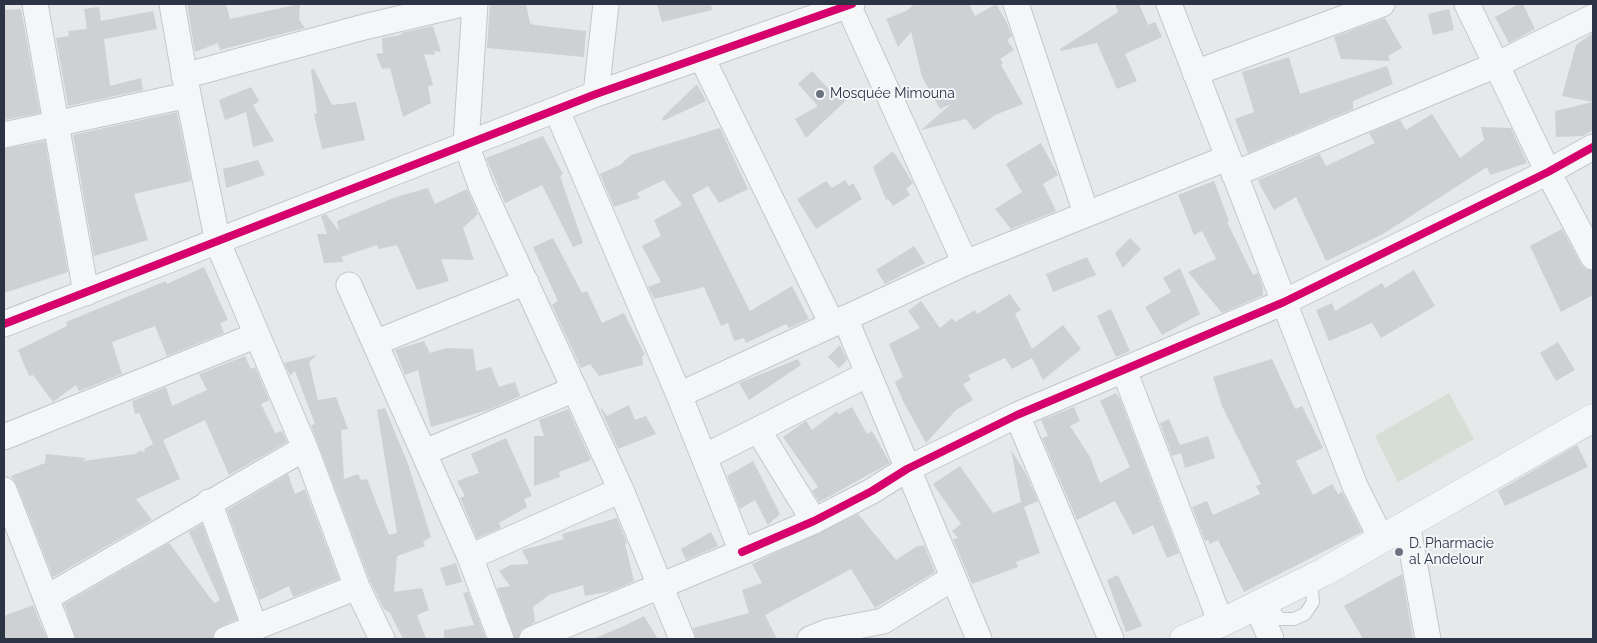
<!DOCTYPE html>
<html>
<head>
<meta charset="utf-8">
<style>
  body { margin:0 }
  #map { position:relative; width:1597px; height:643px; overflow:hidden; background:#e6e8ea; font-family:Raleway,sans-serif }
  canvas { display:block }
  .frame { position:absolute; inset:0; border:5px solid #2b3445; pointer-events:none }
</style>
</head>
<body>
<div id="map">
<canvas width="1597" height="643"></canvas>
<div class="frame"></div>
</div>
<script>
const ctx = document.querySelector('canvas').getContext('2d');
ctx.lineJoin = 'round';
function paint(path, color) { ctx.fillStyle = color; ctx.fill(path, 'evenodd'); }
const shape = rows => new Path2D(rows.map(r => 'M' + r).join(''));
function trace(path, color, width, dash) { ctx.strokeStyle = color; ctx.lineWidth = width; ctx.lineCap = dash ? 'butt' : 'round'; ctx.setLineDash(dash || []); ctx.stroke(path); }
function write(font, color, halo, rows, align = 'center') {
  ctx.font = font + ' Raleway,sans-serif'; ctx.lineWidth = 4; ctx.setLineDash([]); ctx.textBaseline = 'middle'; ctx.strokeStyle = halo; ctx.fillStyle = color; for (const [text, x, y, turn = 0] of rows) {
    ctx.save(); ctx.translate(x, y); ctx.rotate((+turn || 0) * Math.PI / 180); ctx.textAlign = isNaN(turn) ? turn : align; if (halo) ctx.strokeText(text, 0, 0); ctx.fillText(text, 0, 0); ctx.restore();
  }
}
const green = shape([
  [1449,393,1474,439,1398,482,1375,436]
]);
const building = shape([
  [187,4,226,4,230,19,300,4,299,19,305,28,220,50,218,43,195,52],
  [490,4,526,4,530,23,534,25,586,31,584,57,487,48],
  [657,4,711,4,712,10,662,22],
  [915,4,969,4,975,16,996,4,1006,21,1012,36,1007,40,1014,50,1000,59,1003,63,1001,65,1023,104,995,115,974,130,966,119,921,130,951,104,940,109,922,77,911,32,898,47,886,19,906,11],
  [1115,4,1139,4,1148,25,1155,22,1162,37,1125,54,1137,81,1117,89,1097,43,1061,51,1060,49,1118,12],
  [1519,4,1523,4,1535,29,1509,43,1495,17],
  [99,7,101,21,153,11,157,29,104,39,110,86,141,78,143,90,68,106,56,38,69,36,68,31,87,29,84,9],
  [21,9,40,113,4,120,4,10],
  [1449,9,1454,30,1433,35,1428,14],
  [1385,18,1402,48,1388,56,1390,61,1341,59,1334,37],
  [433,26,441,52,434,51,435,55,424,54,433,85,428,86,431,103,403,117,390,68,382,69,376,54,383,53,382,38,401,35,401,33],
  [1593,33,1593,102,1562,96,1576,45],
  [1289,57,1300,94,1387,66,1393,84,1353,101,1353,109,1248,153,1235,119,1254,112,1242,72],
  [314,69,332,105,356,102,365,140,322,149,314,114,317,113,311,70],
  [812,71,835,96,850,88,854,93,806,138,795,119,818,106,798,84],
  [697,84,706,101,663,121,662,118],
  [251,87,259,101,253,105,274,141,253,147,246,112,225,120,219,100],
  [1593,102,1593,130,1583,136,1556,137,1555,111],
  [177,112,191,181,134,194,148,240,94,256,73,135],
  [1432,114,1460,158,1484,140,1481,127,1511,128,1527,163,1490,175,1487,167,1383,234,1326,261,1296,197,1274,210,1261,187,1258,180,1320,154,1326,166,1375,143,1369,133,1400,120,1406,130],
  [720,128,748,189,719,203,708,186,692,195,750,311,792,286,809,319,789,328,786,324,746,343,744,338,734,341,728,323,721,326,704,287,654,299,648,287,661,282,642,246,661,236,654,220,682,205,664,180,637,193,640,198,614,207,600,174,620,165,631,155],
  [543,136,563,174,560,176,583,243,573,247,542,185,505,203,486,158],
  [45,141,68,272,4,293,4,149],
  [1041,143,1058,175,1043,184,1056,211,1011,229,995,209,1022,192,1006,164],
  [893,151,913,183,906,189,910,195,893,206,888,199,886,200,873,167],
  [258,160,265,175,226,188,223,169],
  [845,180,849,186,853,183,862,199,816,229,797,199,826,181,832,188],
  [1214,181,1229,221,1227,222,1253,275,1258,273,1263,288,1263,295,1222,313,1188,272,1216,259,1202,231,1194,235,1178,195],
  [428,188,435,204,467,189,478,214,463,228,474,260,441,259,449,281,417,290,397,245,379,249,377,245,341,257,344,262,324,263,317,234,327,234,321,216,326,214,339,231,337,221,396,197],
  [1562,229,1581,264,1586,269,1593,271,1593,295,1561,312,1530,246],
  [553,238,582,293,587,291,602,323,624,313,645,355,642,356,643,365,599,376,590,364,581,368,552,305,558,301,533,247],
  [1130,238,1141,249,1123,268,1115,253],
  [914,246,925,263,885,284,876,270],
  [1087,257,1096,275,1053,292,1046,274],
  [204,267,228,320,220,323,224,333,167,356,155,326,112,342,122,374,79,391,76,385,53,402,33,375,29,376,18,350,67,326,66,322,166,281,167,284],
  [1180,268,1200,314,1162,335,1145,307,1171,292,1163,278],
  [1414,270,1435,306,1381,338,1372,323,1329,341,1316,310,1332,303,1335,311,1382,283,1385,288],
  [1010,294,1021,310,1015,314,1032,349,1063,325,1081,349,1043,380,1032,358,1012,369,1005,358,968,375,971,380,963,384,973,400,956,410,926,443,903,401,895,382,903,377,889,344,920,328,908,311,921,301,940,328,952,318,955,322,975,310,977,314],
  [1111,309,1130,351,1116,357,1097,316],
  [424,341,430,353,446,348,473,349,476,371,491,367,499,387,515,382,520,396,491,409,431,427,418,370,405,375,395,350],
  [1558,342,1575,370,1556,381,1540,353],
  [840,345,847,360,839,368,828,357],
  [317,355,309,362,318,400,336,397,348,429,341,430,344,479,358,474,361,480,367,479,389,535,397,533,377,410,385,408,408,464,431,537,423,542,425,546,397,556,394,592,422,588,429,610,417,615,426,639,403,639,390,613,384,609,370,581,311,425,315,424,295,371,290,375,284,363],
  [245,356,251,369,255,367,256,369,269,400,261,404,275,433,282,431,287,442,229,475,205,420,163,440,180,479,136,499,152,520,53,577,17,485,11,476,45,463,46,454,86,458,83,461,135,454,141,450,145,453,144,449,153,444,139,413,135,414,132,401,166,387,172,406,207,390,199,374],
  [798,359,801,365,749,400,739,383],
  [1272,359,1295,409,1302,406,1323,448,1296,461,1313,495,1332,484,1338,494,1342,492,1362,532,1244,592,1218,540,1210,544,1208,540,1205,541,1192,507,1207,501,1213,515,1260,494,1256,486,1261,484,1222,406,1213,377],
  [1116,393,1120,399,1179,553,1167,558,1153,525,1133,535,1115,501,1077,520,1042,438,1048,436,1041,420,1074,407,1080,421,1070,426,1090,457,1100,483,1130,467,1100,401],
  [599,405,607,416,629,405,635,420,646,416,656,434,618,449],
  [852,407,867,434,872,431,890,463,819,502,812,491,818,487,783,437,806,421,812,430,837,411,839,414],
  [568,409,591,460,559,472,560,477,534,486,534,436,544,436,539,420],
  [1169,419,1180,445,1208,436,1215,458,1185,468,1181,453,1172,456,1160,423],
  [506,438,532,496,524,499,527,507,499,523,501,528,477,538,460,498,465,496,457,481,479,473,471,454],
  [1577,445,1588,467,1505,506,1498,491],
  [1011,450,1025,472,1038,501,1024,507,1040,553,1016,562,1018,567,972,584,953,539,958,538,952,531,961,524,933,484,960,466,993,513,1021,502],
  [753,461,780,514,768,525,755,500,740,509,727,476],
  [288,474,295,494,305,489,339,579,293,597,289,586,260,600,227,510],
  [858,514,896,560,916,547,924,545,935,572,875,608,851,569,765,615,777,639,696,639,693,628,749,613,742,590,762,583,752,564],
  [617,518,627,543,625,544,634,581,611,591,585,596,583,585,549,595,533,607,535,622,521,630,518,639,515,639,497,588,510,586,499,571,510,565,529,564,522,550,564,539,562,534],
  [202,524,237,619,215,630,212,639,76,639,64,604,169,543,214,603,220,600,189,532],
  [711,532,718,546,686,560,681,549],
  [456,563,462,582,446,586,440,568],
  [1402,574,1413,639,1363,639,1344,606],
  [1118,575,1142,626,1126,632,1107,580],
  [468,592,486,639,444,639,444,630,474,625,463,593],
  [33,605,47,639,4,639,4,616],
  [644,616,658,639,593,639,626,625]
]);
const service = shape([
  [1266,601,1280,619,1294,619,1305,614,1313,602,1311,578]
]);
const minor = shape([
  [35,4,86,293],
  [172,4,186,84,218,243,305,448,357,587,382,639],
  [475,4,466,144,481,186,621,490],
  [1016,4,1086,213],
  [1169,4,1355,486,1376,528,1376,541],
  [1467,4,1548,172,1593,257],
  [848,5,965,263],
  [702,58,832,324],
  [1195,73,1382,4],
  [184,76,364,27,462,4],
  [596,94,606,4],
  [4,135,188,95],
  [1234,174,1496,65,1593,17],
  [349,285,470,557,501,639],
  [845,318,979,639],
  [4,324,596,94,852,4],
  [377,342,526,282],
  [1124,370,1221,623],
  [679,395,965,263,1227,158],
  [1017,415,1111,639],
  [758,430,814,521],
  [4,437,257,335],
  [425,452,575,389],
  [704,457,868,374],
  [4,490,62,639],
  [209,502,255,628],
  [1407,523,1428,639],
  [742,552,814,521,872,491,907,469,1017,415,1284,302,1548,172,1593,147],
  [470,557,621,490,682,639],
  [46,598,305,448],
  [1257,606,1271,639],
  [226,639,357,587],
  [532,639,742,552,679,395,557,111],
  [810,639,827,632,883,621,953,578]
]);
const tertiary = shape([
  [1184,639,1221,623,1324,572,1593,418]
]);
const cycleway = shape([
  [4,324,596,94,852,4],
  [742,552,814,521,872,491,907,469,1017,415,1284,302,1548,172,1593,147]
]);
const markers = [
  [820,94,5,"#6c737f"],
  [1399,552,5,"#6c737f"]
];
const poiNames = [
  ["Mosquée Mimouna",830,94],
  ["D. Pharmacie",1409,544],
  ["al Andelour",1409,560]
];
paint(green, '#d6ded6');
paint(building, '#ced0d3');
trace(service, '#c4c6c8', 14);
trace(minor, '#c4c6c8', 27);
trace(tertiary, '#c4c6c8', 29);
trace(service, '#f5f6f7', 12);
trace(minor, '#f5f6f7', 25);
trace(tertiary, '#f5f6f7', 28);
trace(cycleway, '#d6006c', 8);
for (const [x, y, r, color] of markers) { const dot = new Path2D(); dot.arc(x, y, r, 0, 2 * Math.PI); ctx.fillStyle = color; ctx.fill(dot); trace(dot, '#f4f6f9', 2); }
write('14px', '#2b3445', '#f4f6f9', poiNames, 'left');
</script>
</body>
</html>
